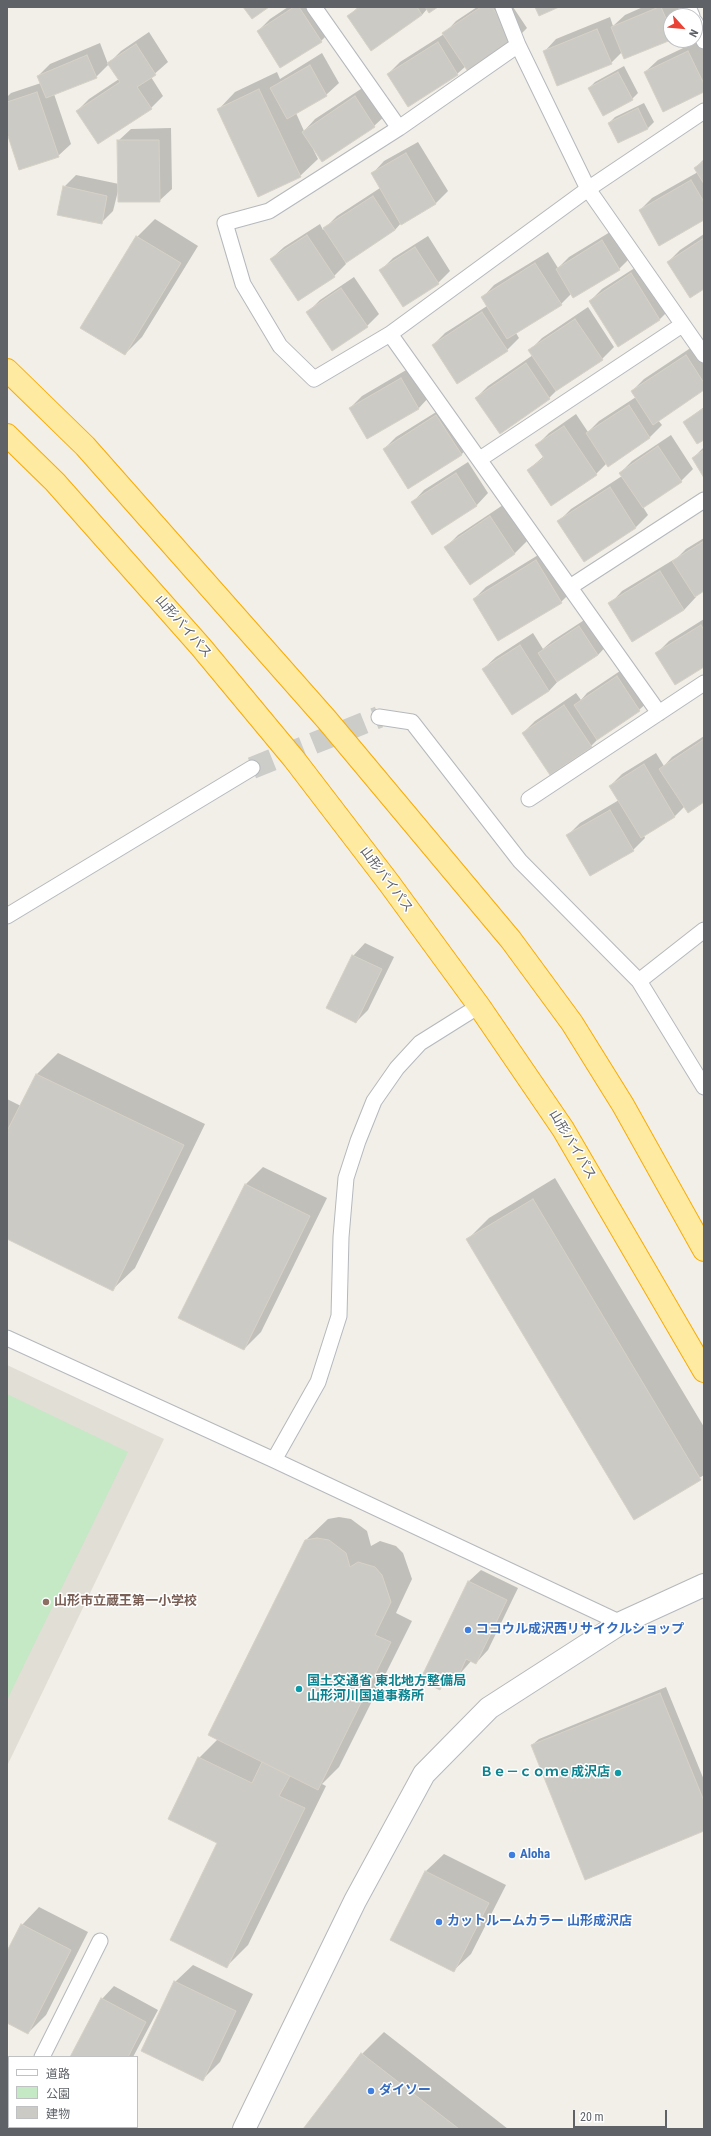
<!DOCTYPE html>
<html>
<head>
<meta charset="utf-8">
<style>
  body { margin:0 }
  #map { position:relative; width:711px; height:2136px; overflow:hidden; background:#f1efe8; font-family:"Roboto Condensed","Noto Sans JP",sans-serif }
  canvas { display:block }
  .frame { position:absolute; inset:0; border:8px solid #5f6368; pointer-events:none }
  .legend { position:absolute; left:8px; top:2056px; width:130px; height:72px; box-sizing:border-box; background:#fff; border:1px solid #bfc1c3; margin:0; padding:5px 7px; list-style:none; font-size:12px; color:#5f6368 }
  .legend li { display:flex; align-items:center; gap:8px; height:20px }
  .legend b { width:20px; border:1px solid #bfc1c3 }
  .north { position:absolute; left:663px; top:8px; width:40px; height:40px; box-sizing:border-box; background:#fff; border:1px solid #bfc1c3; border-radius:50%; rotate:117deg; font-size:11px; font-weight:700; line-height:16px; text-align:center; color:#5f6368 }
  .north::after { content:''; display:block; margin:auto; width:14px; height:18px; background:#ea4335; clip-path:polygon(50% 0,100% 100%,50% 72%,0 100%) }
  .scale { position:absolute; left:573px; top:2110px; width:94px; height:18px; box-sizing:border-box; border:2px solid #5f6368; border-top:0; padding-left:5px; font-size:12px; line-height:14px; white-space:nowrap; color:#5f6368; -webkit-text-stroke:3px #fff; paint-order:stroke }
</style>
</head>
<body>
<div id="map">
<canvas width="711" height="2136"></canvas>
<div class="frame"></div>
<ul class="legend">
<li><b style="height:5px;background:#fff"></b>道路</li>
<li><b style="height:11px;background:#c5e8c5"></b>公園</li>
<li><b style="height:11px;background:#cccac5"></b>建物</li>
</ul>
<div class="north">N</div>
<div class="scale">20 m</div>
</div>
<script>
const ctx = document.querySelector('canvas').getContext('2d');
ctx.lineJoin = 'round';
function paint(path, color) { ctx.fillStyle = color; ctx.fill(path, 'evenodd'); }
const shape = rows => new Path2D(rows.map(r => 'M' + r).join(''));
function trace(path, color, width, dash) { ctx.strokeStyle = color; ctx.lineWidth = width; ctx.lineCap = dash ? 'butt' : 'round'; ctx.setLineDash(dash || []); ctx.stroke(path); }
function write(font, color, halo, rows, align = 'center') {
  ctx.font = font + ' "Roboto Condensed","Noto Sans JP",sans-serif'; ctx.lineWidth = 3; ctx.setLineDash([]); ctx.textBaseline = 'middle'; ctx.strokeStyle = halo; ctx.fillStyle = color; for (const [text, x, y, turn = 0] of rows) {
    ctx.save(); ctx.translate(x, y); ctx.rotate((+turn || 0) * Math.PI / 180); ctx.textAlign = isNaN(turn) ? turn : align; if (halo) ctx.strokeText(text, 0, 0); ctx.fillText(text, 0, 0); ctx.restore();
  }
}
const education = shape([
  [7,1365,164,1439,7,1766]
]);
const green = shape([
  [7,1394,128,1452,7,1700]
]);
const shadow = shape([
  [288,7,319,7,333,29,321,41,258,31,270,19],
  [358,7,437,7,427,9,422,15,349,16],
  [477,7,513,7,527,28,515,40,466,66,457,74,388,74,400,62,444,34,456,21],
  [643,7,678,7,682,16,671,16,671,39,622,52,611,63,544,52,556,39,610,17,613,26,625,15],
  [149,32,168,62,151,77,163,96,151,108,77,111,89,99,119,79,109,64,96,77,54,94,71,144,58,156,7,130,7,97,11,93,41,83,38,76,50,64,100,43,108,64,121,51],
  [700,40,704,47,704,91,645,72,658,60],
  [322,53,339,83,326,95,296,113,304,131,315,119,367,85,387,114,374,126,313,149,318,159,300,176,218,110,235,92,277,72,280,79],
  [624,66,638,93,632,99,589,88,595,82],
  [644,103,654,122,648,128,619,142,609,123,615,117],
  [171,128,172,189,159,201,118,191,113,211,101,223,64,187,76,175,119,184,118,141,131,129],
  [418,142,448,191,435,204,401,223,395,230,345,262,346,264,334,276,271,259,284,247,320,224,323,230,337,216,380,188,372,174,384,161],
  [704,159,704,219,640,210,652,198,698,172,695,168],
  [155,219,198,246,142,337,125,354,137,237],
  [615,229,631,257,619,269,572,293,561,304,516,333,519,338,507,350,433,345,445,333,487,306,482,298,494,285,548,252,558,268,569,257],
  [704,234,704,287,668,262,680,250],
  [428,236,450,271,438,283,381,270,393,258],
  [644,262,672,307,660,319,618,346,590,301,602,289],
  [354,277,379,314,367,326,308,312,320,300],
  [588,307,614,347,602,359,561,386,549,398,476,398,488,386,533,355,530,350,542,338],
  [698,343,704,352,704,389,658,420,662,425,650,437,608,465,607,463,596,474,528,470,544,456,537,445,549,433,576,414,588,432,599,421,636,397,632,391,644,379],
  [413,366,430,396,418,409,350,408,362,396],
  [449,404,473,442,461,455,384,449,396,437],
  [704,407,704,439,684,422],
  [671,435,693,469,681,481,643,507,648,515,636,527,559,521,571,509,622,476,620,473,632,461],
  [704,447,704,476,693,458],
  [468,462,488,493,476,506,412,503,424,490],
  [503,505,527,541,515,553,470,584,445,548,458,535],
  [704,538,704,590,695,596,696,597,684,610,610,604,622,591,673,560,674,561,686,549],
  [548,549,573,590,561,602,474,599,486,587],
  [592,615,610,642,598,655,561,678,549,691,512,714,483,669,496,657,533,633,543,649,552,641],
  [704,619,704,666,657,653,669,641],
  [629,665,652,698,639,710,602,735,591,746,523,733,535,721,576,693,581,700,587,693],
  [704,736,704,801,685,806,675,816,644,835,645,838,633,850,568,835,580,823,619,800,610,786,622,774,656,753,664,766,672,757],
  [365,943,394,957,368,1010,356,1022,353,956],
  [58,1053,205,1124,135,1268,113,1289,7,1238,7,1099,21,1106,37,1074],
  [263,1167,327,1198,261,1332,244,1349,246,1184],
  [555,1178,704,1427,704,1475,635,1519,467,1240,489,1218],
  [339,1517,351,1519,367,1531,371,1546,380,1541,396,1546,403,1553,412,1579,396,1613,412,1621,339,1767,322,1784,326,1786,248,1945,227,1966,219,1843,199,1758,218,1739,306,1540,328,1519],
  [481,1570,518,1588,488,1650,476,1663,472,1660,458,1676,453,1674,440,1689,468,1582],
  [666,1687,704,1780,704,1830,532,1745,539,1739],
  [444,1854,506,1885,471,1954,453,1971,391,1940,426,1871],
  [39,1907,88,1932,46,2015,28,2033,7,2022,7,1953,22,1925],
  [193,1965,253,1994,220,2062,203,2079,175,1982],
  [114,1986,158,2010,133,2057,71,2057,102,1999],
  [384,2032,508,2129,304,2129,362,2054],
  [7,2086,9,2087,9,2111,7,2116],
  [16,2127,80,2127,79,2129,15,2129]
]);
const building = shape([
  [243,7,269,7,252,19,243,7],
  [294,7,299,7,322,42,280,68,257,31,294,7],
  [360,7,417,7,422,15,371,51,347,16,360,7],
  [425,7,438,7,429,13,425,7],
  [481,7,492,7,516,41,469,73,442,33,481,7],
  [535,7,559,7,539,16,535,7],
  [659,7,661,7,671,30,671,40,624,59,611,27,659,7],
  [597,29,612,64,557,86,543,51,597,29],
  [438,42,458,75,408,107,387,74,438,42],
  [136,44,156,75,137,87,152,109,98,144,76,111,120,82,107,63,136,44],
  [688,51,704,84,704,92,663,112,644,72,688,51],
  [87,55,97,78,46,98,37,76,87,55],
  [310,65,327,96,287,119,270,88,310,65],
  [618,72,633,100,603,116,588,88,618,72],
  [259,89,301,177,258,197,217,109,259,89],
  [37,92,59,157,19,170,7,133,7,102,37,92],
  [355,96,375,127,322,162,302,132,355,96],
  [638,108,648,129,618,143,608,123,638,108],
  [117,140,159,140,160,202,118,202,117,140],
  [406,153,436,204,401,225,371,173,406,153],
  [704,161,704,184,694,168,704,161],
  [691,180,704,202,704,220,659,246,639,210,691,180],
  [63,186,107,196,102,224,57,215,63,186],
  [373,196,395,230,346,263,323,228,373,196],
  [307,235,335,277,298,301,270,259,307,235],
  [136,236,181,263,125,355,80,328,136,236],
  [704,238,704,289,690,298,667,262,704,238],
  [602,240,620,270,573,298,556,269,602,240],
  [415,247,439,284,403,307,379,270,415,247],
  [535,263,562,305,507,339,481,297,535,263],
  [631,273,660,320,618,347,589,301,631,273],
  [341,288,368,327,332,351,306,312,341,288],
  [482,312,508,351,457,384,432,345,482,312],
  [575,319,603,360,556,391,528,350,575,319],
  [686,355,704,383,704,390,653,425,631,391,686,355],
  [526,363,550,399,500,434,475,398,526,363],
  [401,378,419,409,367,439,349,408,401,378],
  [629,405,650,438,608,467,586,433,629,405],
  [704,408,704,440,697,444,683,422,704,408],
  [436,415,462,455,408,489,383,449,436,415],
  [564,426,597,475,551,506,527,470,544,458,535,445,564,426],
  [658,446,682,482,643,508,619,473,658,446],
  [704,450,704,478,692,458,704,450],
  [456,473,477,506,432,535,411,502,456,473],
  [610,487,636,528,584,562,557,521,610,487],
  [490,516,515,554,470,585,444,547,490,516],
  [704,541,704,591,695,597,672,561,704,541],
  [536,560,562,603,498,641,473,599,536,560],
  [660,571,684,610,632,642,608,603,660,571],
  [701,625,704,630,704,667,675,685,655,653,701,625],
  [579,626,598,655,557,682,538,653,579,626],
  [520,645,549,691,512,715,482,669,520,645],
  [617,676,640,711,597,740,574,705,617,676],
  [564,705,592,747,550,775,522,733,564,705],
  [704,739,704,802,688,813,659,769,704,739],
  [644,764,675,817,641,838,609,786,644,764],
  [610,810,634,851,590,876,566,835,610,810],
  [352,955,382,969,356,1023,326,1008,352,955],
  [36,1074,184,1145,113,1291,7,1239,7,1131,36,1074],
  [245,1184,310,1216,244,1350,178,1318,245,1184],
  [533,1199,701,1480,634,1520,466,1239,533,1199],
  [317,1538,329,1540,346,1553,350,1567,358,1562,375,1567,382,1575,391,1602,375,1635,391,1642,318,1790,208,1735,305,1540,317,1538],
  [468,1581,507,1600,476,1664,466,1659,458,1677,448,1672,440,1690,420,1680,468,1581],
  [660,1693,704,1801,704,1831,585,1880,531,1745,660,1693],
  [198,1757,252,1783,262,1762,290,1776,279,1796,305,1808,227,1968,170,1940,217,1843,168,1819,198,1757],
  [425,1871,489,1903,454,1972,390,1940,425,1871],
  [21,1924,71,1950,28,2034,7,2023,7,1951,21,1924],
  [174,1981,236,2011,203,2081,141,2051,174,1981],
  [101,1998,146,2022,128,2057,70,2057,101,1998],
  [361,2053,459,2129,303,2129,361,2053],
  [15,2127,58,2127,61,2129,14,2129,15,2127]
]);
const minorTunnel = shape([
  [252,768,379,717]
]);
const service = shape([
  [314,7,399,128,269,211,225,223,243,284,280,346,314,379,390,334,588,189,704,111],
  [503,7,518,45,588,189,704,355],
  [688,7,692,16],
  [695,22,704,41],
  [399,128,518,45],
  [390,334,659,713],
  [480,459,682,325],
  [570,587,704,500],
  [379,717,412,722,520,861,639,981,704,1087],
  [529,799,704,683],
  [7,916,252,768],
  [639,981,704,930],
  [7,1338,274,1460,621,1623],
  [274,1460,318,1382,339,1316,341,1237,346,1178,358,1141,374,1101,397,1068,420,1043,479,1006],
  [42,2057,100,1941],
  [7,2073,9,2074],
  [120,2127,124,2129]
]);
const tertiary = shape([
  [244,2129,355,1901,424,1774,489,1708,621,1623,704,1585]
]);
const trunk = shape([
  [7,370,85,446,327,720,511,940,572,1023,623,1105,704,1250],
  [7,435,55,482,201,647,294,759,389,883,479,1006,563,1129,704,1371]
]);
const markers = [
  [46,1602,4,"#8d6e63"],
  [468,1630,4,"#3f7fe0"],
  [299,1689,4,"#0f9aa8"],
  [618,1773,4,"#0f9aa8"],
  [512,1855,4,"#3f7fe0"],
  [439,1922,4,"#3f7fe0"],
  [371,2091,4,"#3f7fe0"]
];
const streetNames = [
  ["山形バイパス",183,627,49],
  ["山形バイパス",386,880,53],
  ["山形バイパス",572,1145,59]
];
const educationNames = [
  ["山形市立蔵王第一小学校",54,1602]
];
const shopNames = [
  ["ココウル成沢西リサイクルショップ",476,1630],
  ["Aloha",520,1855],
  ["カットルームカラー 山形成沢店",447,1922],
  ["ダイソー",379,2091]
];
const cultureNames = [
  ["国土交通省 東北地方整備局",307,1682],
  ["山形河川国道事務所",307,1697],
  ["Ｂｅ－ｃｏｍｅ成沢店",610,1773,"right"]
];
paint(education, '#e1ded6');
paint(green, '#c5e8c5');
paint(shadow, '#0003');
paint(building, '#cccac5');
trace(building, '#d6d1c6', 1);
trace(minorTunnel, '#ccccc8', 22, [22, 11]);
trace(service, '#b5b8bc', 17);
trace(tertiary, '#b5b8bc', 24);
trace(trunk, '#f9ab00', 24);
trace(service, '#fff', 15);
trace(tertiary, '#fff', 22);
trace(trunk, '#feeaa1', 22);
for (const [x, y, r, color] of markers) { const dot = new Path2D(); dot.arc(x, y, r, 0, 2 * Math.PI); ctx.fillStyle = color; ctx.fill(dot); trace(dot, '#fff', 1.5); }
write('13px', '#5f6368', '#fff', streetNames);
write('bold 13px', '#785e54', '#fff', educationNames, 'left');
write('bold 13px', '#366cbe', '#fff', shopNames, 'left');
write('bold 13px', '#0d838f', '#fff', cultureNames, 'left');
</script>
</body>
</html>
